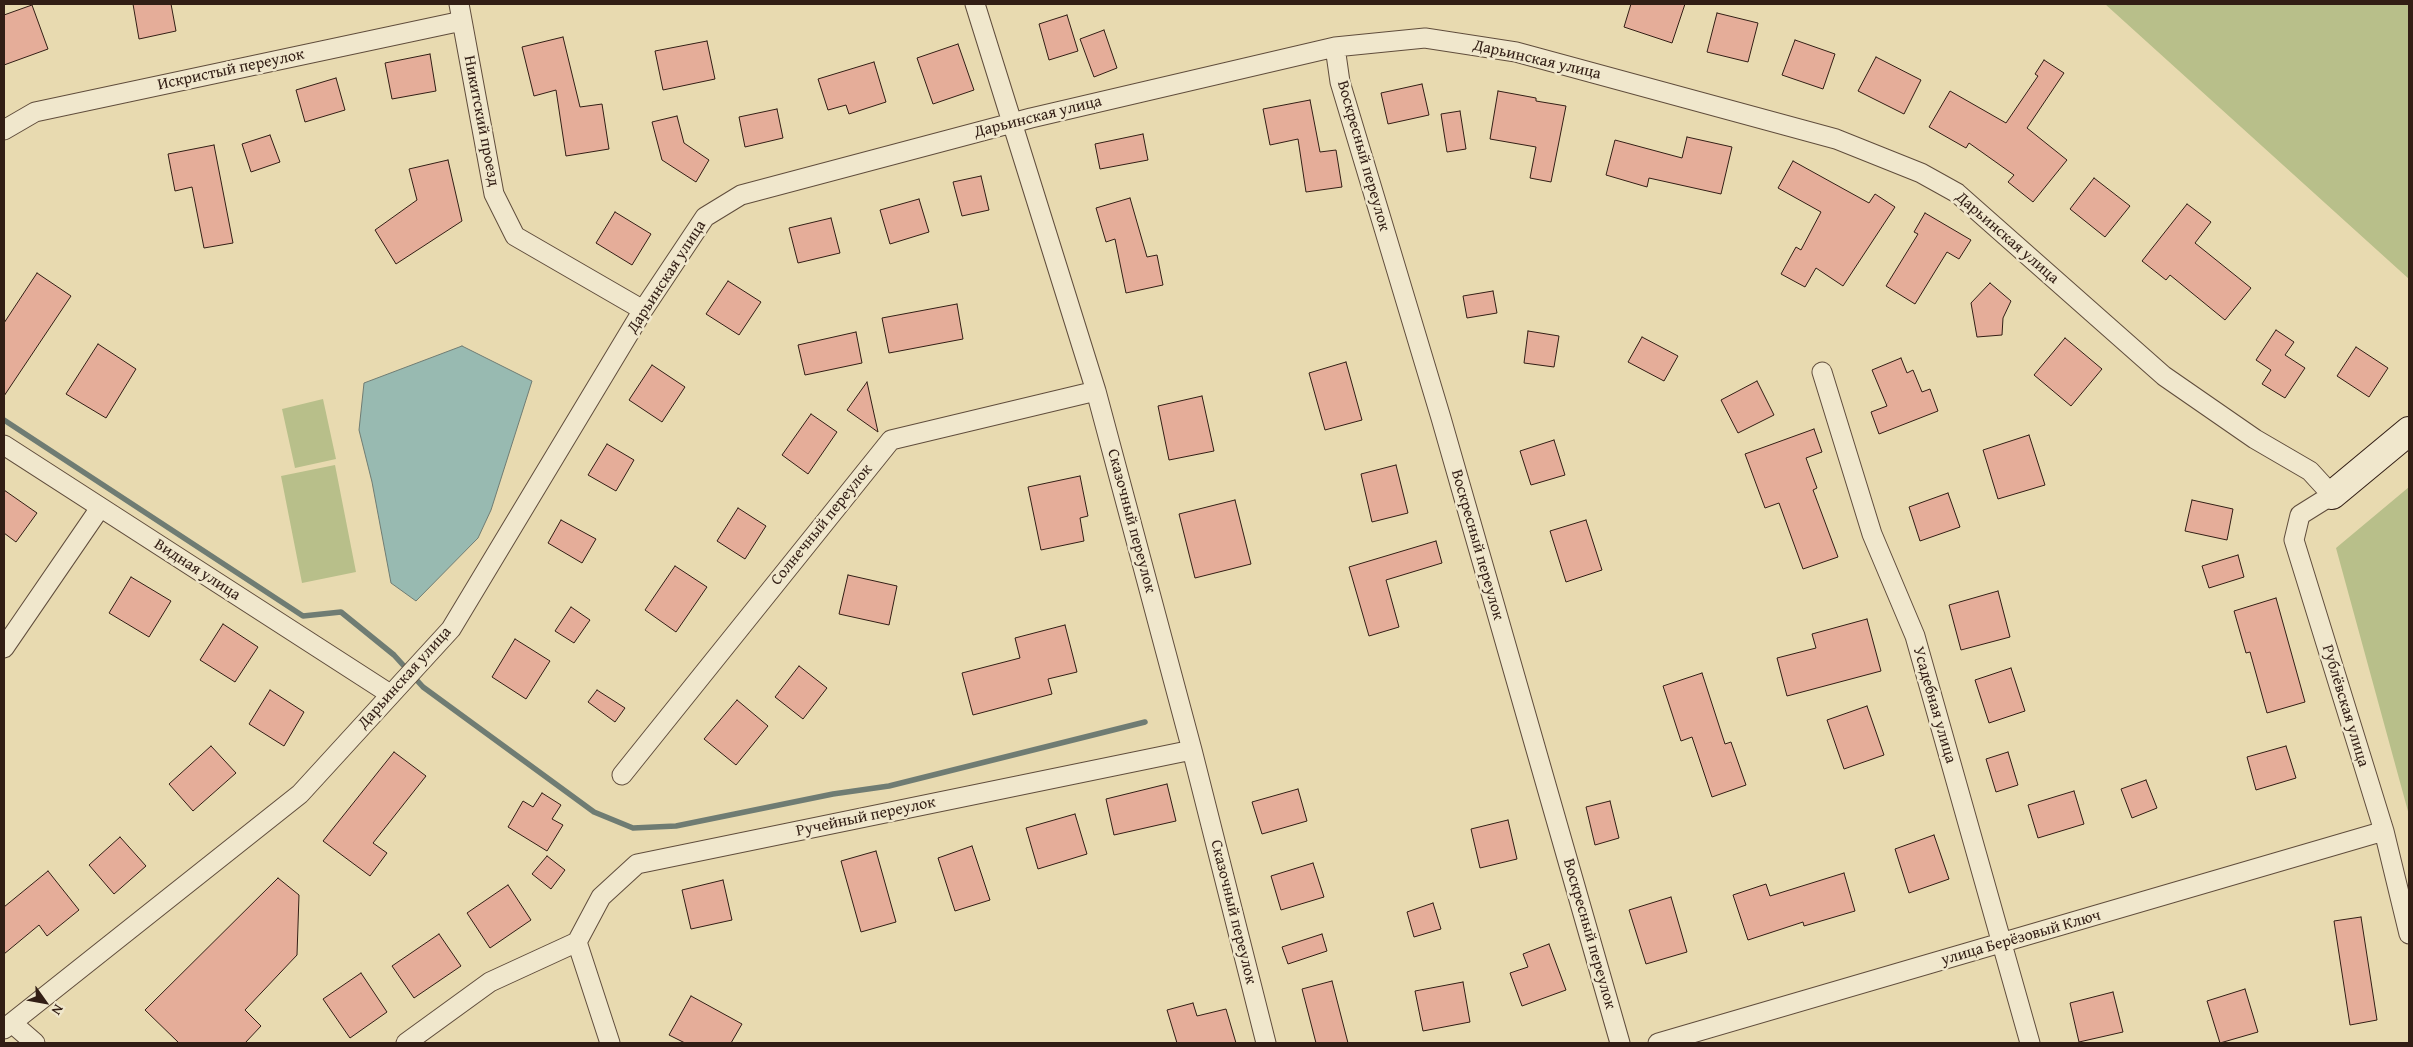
<!DOCTYPE html>
<html>
<head>
<meta charset="utf-8">
<style>
  body { margin:0 }
  #map { position:relative; width:2413px; height:1047px; overflow:hidden; background:#e8dab0; font-family:"Gentium Book Plus",serif }
  canvas { display:block }
  .frame { position:absolute; inset:0; border:5px solid #321e15; pointer-events:none }
  .north { position:absolute; left:20px; top:977px; width:50px; height:50px; -webkit-text-stroke:4px #f0e7cc; paint-order:stroke; rotate:122deg; font-size:14px; font-weight:700; line-height:20px; text-align:center; color:#321e15 }
  .north::after { content:''; display:block; margin:auto; width:18px; height:22px; background:#321e15; clip-path:polygon(50% 0,100% 100%,50% 72%,0 100%) }
</style>
</head>
<body>
<div id="map">
<canvas width="2413" height="1047"></canvas>
<div class="frame"></div>
<div class="north">N</div>
</div>
<script>
const ctx = document.querySelector('canvas').getContext('2d');
ctx.lineJoin = 'round';
function paint(path, color) { ctx.fillStyle = color; ctx.fill(path, 'evenodd'); }
const shape = rows => new Path2D(rows.map(r => 'M' + r).join(''));
function trace(path, color, width, dash) { ctx.strokeStyle = color; ctx.lineWidth = width; ctx.lineCap = dash ? 'butt' : 'round'; ctx.setLineDash(dash || []); ctx.stroke(path); }
function write(font, color, halo, rows, align = 'center') {
  ctx.font = font + ' "Gentium Book Plus",serif'; ctx.lineWidth = 5; ctx.setLineDash([]); ctx.textBaseline = 'middle'; ctx.strokeStyle = halo; ctx.fillStyle = color; for (const [text, x, y, turn = 0] of rows) {
    ctx.save(); ctx.translate(x, y); ctx.rotate((+turn || 0) * Math.PI / 180); ctx.textAlign = isNaN(turn) ? turn : align; if (halo) ctx.strokeText(text, 0, 0); ctx.fillText(text, 0, 0); ctx.restore();
  }
}
const green = shape([
  [2105,4,2409,4,2409,279],
  [323,399,336,459,295,468,282,409],
  [335,465,356,572,302,583,281,476],
  [2409,487,2409,815,2336,548]
]);
const water = shape([
  [462,346,532,381,491,510,478,538,416,601,391,583,372,482,359,430,364,383,462,346]
]);
const stream = shape([
  [4,420,303,616,341,612,394,655,423,687,594,812,633,828,676,826,833,794,889,786,1145,722]
]);
const building = shape([
  [133,4,171,4,176,31,139,39,133,4],
  [1631,4,1685,4,1672,43,1624,27,1631,4],
  [32,5,48,49,4,65,4,15,32,5],
  [1717,13,1758,23,1748,62,1707,52,1717,13],
  [1067,15,1078,51,1049,60,1039,24,1067,15],
  [1104,30,1117,68,1094,77,1080,39,1104,30],
  [563,37,580,107,602,104,609,149,566,156,556,90,534,96,522,47,563,37],
  [1795,40,1835,54,1823,89,1782,75,1795,40],
  [707,41,715,79,663,90,655,51,707,41],
  [958,44,974,90,933,104,917,58,958,44],
  [430,54,436,91,392,99,385,63,430,54],
  [1876,57,1921,80,1904,114,1858,91,1876,57],
  [2044,60,2064,73,2027,128,2067,160,2033,202,2008,182,2014,175,1969,143,1966,148,1929,127,1950,91,2006,123,2038,76,2035,74,2044,60],
  [874,62,886,102,849,114,846,105,828,110,818,79,874,62],
  [336,78,345,110,305,122,296,90,336,78],
  [1422,84,1429,115,1388,124,1381,93,1422,84],
  [1498,91,1536,98,1536,101,1566,106,1551,182,1530,178,1536,147,1490,139,1498,91],
  [1310,100,1320,152,1336,150,1342,187,1306,192,1298,139,1270,145,1263,109,1310,100],
  [777,109,783,138,745,147,739,117,777,109],
  [1460,111,1466,149,1447,152,1441,114,1460,111],
  [677,116,684,143,709,160,696,182,662,160,652,122,677,116],
  [1143,134,1148,160,1100,169,1095,144,1143,134],
  [270,135,280,162,251,172,242,144,270,135],
  [1687,137,1732,147,1721,194,1649,178,1647,187,1606,175,1615,140,1682,158,1687,137],
  [214,145,233,243,204,248,192,187,175,191,168,154,214,145],
  [448,160,462,221,396,264,375,230,417,200,409,169,448,160],
  [1793,161,1869,203,1875,194,1895,207,1843,286,1816,268,1805,287,1781,274,1796,247,1801,250,1821,212,1778,188,1793,161],
  [981,176,989,210,962,216,953,182,981,176],
  [2094,178,2130,206,2105,237,2070,209,2094,178],
  [1130,198,1147,257,1157,255,1163,285,1126,293,1115,239,1106,242,1096,208,1130,198],
  [919,199,929,232,890,244,880,210,919,199],
  [2187,204,2211,222,2195,243,2251,288,2225,320,2170,275,2166,280,2142,261,2187,204],
  [615,212,651,234,632,265,596,243,615,212],
  [1925,213,1971,240,1959,259,1947,252,1915,304,1886,286,1918,234,1914,232,1925,213],
  [831,218,840,253,798,263,789,228,831,218],
  [37,273,71,296,4,396,4,323,37,273],
  [728,281,761,302,739,335,706,314,728,281],
  [1990,283,2011,301,2003,318,2002,335,1977,337,1971,303,1990,283],
  [1493,291,1497,313,1467,318,1463,296,1493,291],
  [957,304,963,339,889,353,882,318,957,304],
  [2276,330,2294,342,2285,355,2305,368,2285,398,2262,384,2271,370,2256,360,2276,330],
  [1528,331,1559,336,1554,367,1524,363,1528,331],
  [856,332,862,363,805,375,798,345,856,332],
  [1642,337,1678,356,1664,381,1628,362,1642,337],
  [2065,338,2102,369,2071,406,2034,375,2065,338],
  [98,344,136,369,106,418,66,394,98,344],
  [2356,347,2388,368,2369,397,2337,376,2356,347],
  [1901,358,1907,373,1913,370,1922,392,1930,389,1938,411,1879,434,1871,412,1887,406,1872,370,1901,358],
  [1346,362,1362,420,1325,430,1309,373,1346,362],
  [652,365,685,387,662,422,629,400,652,365],
  [1757,381,1774,415,1738,433,1721,400,1757,381],
  [867,382,878,432,847,410,867,382],
  [1202,396,1214,451,1169,460,1158,406,1202,396],
  [811,414,837,432,808,474,782,455,811,414],
  [1814,429,1822,452,1806,458,1817,488,1813,490,1838,557,1803,569,1779,503,1765,508,1745,454,1814,429],
  [2029,435,2045,485,1998,499,1983,450,2029,435],
  [1554,440,1565,475,1531,485,1520,451,1554,440],
  [607,444,634,460,616,491,588,475,607,444],
  [1396,465,1408,513,1372,522,1361,474,1396,465],
  [1080,476,1088,516,1080,518,1084,541,1041,550,1028,487,1080,476],
  [4,490,37,513,16,542,4,533,4,490],
  [1948,493,1960,527,1920,541,1909,507,1948,493],
  [1235,500,1251,564,1195,578,1179,514,1235,500],
  [2192,500,2233,509,2227,540,2185,531,2192,500],
  [738,508,766,526,745,559,717,541,738,508],
  [561,520,596,539,582,563,548,543,561,520],
  [1586,520,1602,570,1566,582,1550,531,1586,520],
  [1436,541,1442,563,1386,580,1399,627,1369,636,1349,567,1436,541],
  [2238,555,2244,577,2209,588,2202,566,2238,555],
  [675,566,707,587,676,632,645,610,675,566],
  [848,575,897,586,889,625,839,614,848,575],
  [131,577,171,601,149,637,109,613,131,577],
  [1998,591,2010,637,1961,650,1949,605,1998,591],
  [2276,598,2305,702,2267,713,2250,652,2246,653,2234,611,2276,598],
  [571,607,590,620,574,643,555,631,571,607],
  [1867,619,1881,671,1787,696,1777,658,1816,648,1812,634,1867,619],
  [223,624,258,647,235,682,200,660,223,624],
  [1065,625,1077,672,1048,679,1052,694,973,715,962,673,1020,658,1015,638,1065,625],
  [515,639,550,661,526,699,492,677,515,639],
  [799,666,827,688,803,719,775,697,799,666],
  [2011,668,2025,711,1989,723,1975,680,2011,668],
  [1702,673,1725,744,1731,742,1746,785,1712,797,1692,737,1681,741,1663,686,1702,673],
  [270,690,304,712,284,746,249,724,270,690],
  [597,690,625,708,615,722,588,702,597,690],
  [737,700,768,726,736,765,704,739,737,700],
  [1867,706,1884,755,1844,769,1827,720,1867,706],
  [211,746,236,773,193,811,169,784,211,746],
  [2286,746,2296,778,2256,790,2247,757,2286,746],
  [394,752,426,776,373,843,387,853,370,876,323,841,394,752],
  [2008,752,2018,785,1996,792,1986,759,2008,752],
  [2146,780,2157,808,2132,818,2121,789,2146,780],
  [1167,784,1176,821,1114,835,1106,799,1167,784],
  [1298,789,1307,821,1262,834,1252,802,1298,789],
  [2074,791,2084,824,2038,838,2028,805,2074,791],
  [542,793,561,805,552,819,563,825,547,851,508,827,523,801,533,807,542,793],
  [1610,801,1619,838,1595,845,1586,807,1610,801],
  [1075,814,1087,854,1038,869,1026,828,1075,814],
  [1508,820,1517,859,1480,868,1471,829,1508,820],
  [1934,835,1949,879,1909,893,1895,849,1934,835],
  [120,837,146,866,114,894,89,865,120,837],
  [972,846,990,900,955,911,938,858,972,846],
  [876,851,896,922,861,932,841,861,876,851],
  [547,856,565,870,551,889,532,874,547,856],
  [1313,863,1324,897,1281,910,1271,876,1313,863],
  [48,871,79,910,47,936,39,925,4,954,4,907,48,871],
  [1844,873,1855,911,1804,926,1803,922,1748,940,1733,895,1766,884,1770,896,1844,873],
  [278,878,299,895,297,955,245,1010,261,1026,245,1043,179,1043,145,1010,278,878],
  [723,880,732,920,691,929,682,890,723,880],
  [508,885,531,920,490,948,467,913,508,885],
  [1671,897,1687,952,1646,964,1629,910,1671,897],
  [1433,903,1441,929,1414,937,1407,912,1433,903],
  [2361,917,2377,1020,2350,1025,2334,921,2361,917],
  [439,934,461,966,414,998,392,966,439,934],
  [1322,934,1327,951,1288,964,1282,947,1322,934],
  [1549,944,1566,990,1522,1006,1510,973,1528,967,1523,954,1549,944],
  [361,973,387,1012,350,1038,323,999,361,973],
  [1332,981,1348,1043,1316,1043,1302,989,1332,981],
  [1463,982,1470,1022,1423,1031,1415,991,1463,982],
  [2245,989,2258,1032,2220,1043,2207,1001,2245,989],
  [2113,992,2123,1032,2079,1042,2070,1003,2113,992],
  [691,996,742,1024,731,1043,685,1043,669,1035,691,996],
  [1193,1003,1197,1016,1226,1009,1236,1043,1177,1043,1167,1010,1193,1003]
]);
const street = shape([
  [459,4,494,194,515,236,643,310],
  [975,4,1096,391,1192,750,1266,1043],
  [1335,47,1340,82,1441,418,1620,1043],
  [4,130,35,112,462,21],
  [1822,372,1872,534,1915,636,2030,1043],
  [4,445,390,694],
  [4,648,100,508],
  [622,775,891,440,1096,391],
  [577,942,601,897,637,864,1192,750],
  [577,942,610,1043],
  [12,1023,35,1043],
  [4,1029,300,794,451,629,643,310,705,217,741,195,1031,118,1335,47,1425,38,1516,52,1836,139,1921,173,1957,193,2164,376,2255,439,2310,471,2332,495,2300,515,2294,540,2384,831,2409,934],
  [406,1043,490,982,577,942],
  [1658,1043,2384,831]
]);
const secondary = shape([
  [2332,495,2409,431]
]);
const streetNames = [
  ["Дарьинская улица",1537,60,13],
  ["Искристый переулок",231,70,-12],
  ["Дарьинская улица",1038,117,-14],
  ["Никитский проезд",481,121,79],
  ["Воскресный переулок",1363,156,74],
  ["Дарьинская улица",2007,238,41],
  ["Дарьинская улица",667,277,-57],
  ["Сказочный переулок",1131,521,75],
  ["Солнечный переулок",822,525,-51],
  ["Воскресный переулок",1477,545,74],
  ["Видная улица",197,570,33],
  ["Дарьинская улица",405,678,-48],
  ["Усадебная улица",1934,705,74],
  ["Рублёвская улица",2345,706,73],
  ["Ручейный переулок",866,817,-12],
  ["Сказочный переулок",1233,912,76],
  ["Воскресный переулок",1589,934,74],
  ["улица Берёзовый Ключ",2021,938,-16]
];
paint(green, '#b8bf8a');
paint(water, '#98bab1');
trace(water, '#6f7c73', 1);
trace(stream, '#6f7c73', 5.5);
paint(building, '#e5ad99');
trace(building, '#321e15', 1);
trace(street, '#604d3c', 21);
trace(secondary, '#321e15', 30);
trace(street, '#f0e7cc', 19);
trace(secondary, '#f0e7cc', 28);
write('16px', '#321e15', '#f0e7cc', streetNames);
</script>
</body>
</html>
